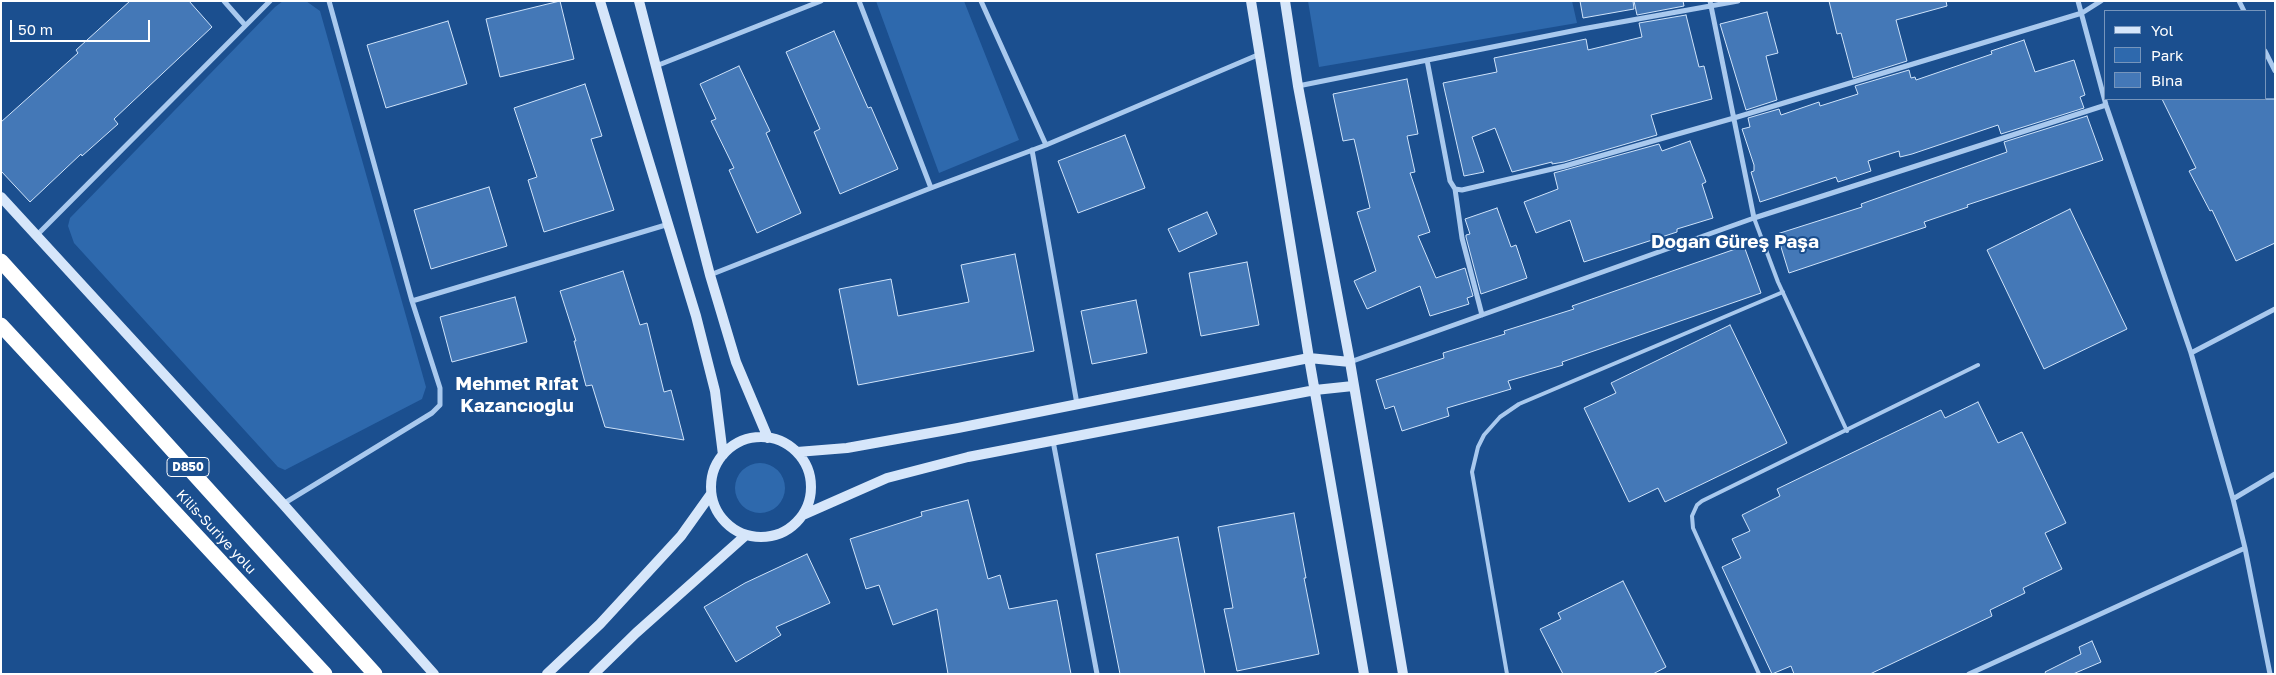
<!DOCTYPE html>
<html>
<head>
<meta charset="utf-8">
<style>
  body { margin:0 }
  #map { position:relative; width:2276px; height:675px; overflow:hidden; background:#1b4f8f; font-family:"Golos Text",sans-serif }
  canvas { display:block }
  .frame { position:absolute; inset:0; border:2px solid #fff; pointer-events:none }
  .legend { position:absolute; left:2104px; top:10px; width:162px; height:90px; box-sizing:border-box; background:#1b4f8f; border:1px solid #7695bc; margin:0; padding:6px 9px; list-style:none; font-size:15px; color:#fff }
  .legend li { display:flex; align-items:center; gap:10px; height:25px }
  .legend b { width:25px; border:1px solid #7695bc }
  .scale { position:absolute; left:10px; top:20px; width:140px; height:22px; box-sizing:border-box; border:2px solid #fff; border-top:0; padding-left:6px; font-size:15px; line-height:18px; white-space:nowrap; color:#fff; -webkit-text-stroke:4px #1b4f8f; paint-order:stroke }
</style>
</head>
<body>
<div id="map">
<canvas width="2276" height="675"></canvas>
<div class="frame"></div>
<ul class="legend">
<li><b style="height:6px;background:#d6e6fa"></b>Yol</li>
<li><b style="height:14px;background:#2e69ad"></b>Park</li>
<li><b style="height:14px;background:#4478b7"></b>Bina</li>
</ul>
<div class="scale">50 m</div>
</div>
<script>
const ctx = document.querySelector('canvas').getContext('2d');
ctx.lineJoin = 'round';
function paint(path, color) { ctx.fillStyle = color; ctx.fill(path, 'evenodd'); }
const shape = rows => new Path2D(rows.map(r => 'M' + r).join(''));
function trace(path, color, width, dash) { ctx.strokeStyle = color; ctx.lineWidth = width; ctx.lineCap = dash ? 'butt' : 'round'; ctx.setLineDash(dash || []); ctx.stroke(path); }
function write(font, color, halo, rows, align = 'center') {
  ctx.font = font + ' "Golos Text",sans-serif'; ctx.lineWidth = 4; ctx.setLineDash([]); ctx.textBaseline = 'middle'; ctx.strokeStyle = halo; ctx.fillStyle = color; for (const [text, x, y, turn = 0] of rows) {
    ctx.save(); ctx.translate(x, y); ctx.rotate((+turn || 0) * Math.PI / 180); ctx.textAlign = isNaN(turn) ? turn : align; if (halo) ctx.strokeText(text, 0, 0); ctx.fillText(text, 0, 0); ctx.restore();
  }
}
const green = shape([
  [283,1,306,1,320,11,426,387,422,399,285,470,278,467,74,243,68,226,70,218,275,7],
  [876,1,964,1,1019,140,939,173],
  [1308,1,1572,1,1577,23,1319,67],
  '735 488a25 25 0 1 1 50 0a25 25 0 1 1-50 0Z'
]);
const building = shape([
  [130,1,189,1,212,27,114,119,118,124,82,156,81,154,30,202,1,171,1,122,78,53,76,50,130,1],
  [560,1,574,59,500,77,486,19,560,1],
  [1580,1,1633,1,1634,9,1583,18,1580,1],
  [1634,1,1683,1,1684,6,1637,15,1634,1],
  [1829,1,1946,1,1947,6,1896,20,1907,61,1853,78,1841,33,1837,34,1829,1],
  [1767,12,1778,53,1766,56,1777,100,1746,110,1720,24,1767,12],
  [1686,15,1699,67,1704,66,1712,99,1651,115,1657,135,1564,162,1552,164,1552,162,1512,172,1495,128,1472,137,1484,172,1464,176,1443,83,1497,72,1494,58,1586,39,1588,50,1642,37,1639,23,1686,15],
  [448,21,467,84,386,108,367,45,448,21],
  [834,31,868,108,871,107,898,169,840,194,814,132,820,129,786,52,834,31],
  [2024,40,2035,72,2074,60,2085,95,2080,97,2084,108,2001,134,1998,125,1912,154,1900,157,1899,151,1868,161,1871,171,1838,182,1836,177,1760,202,1751,172,1754,171,1754,165,1742,129,1750,127,1748,118,1779,109,1781,115,1819,102,1820,106,1858,94,1855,86,1909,70,1911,78,1915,77,1916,80,1992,54,1991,51,2024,40],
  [739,66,770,131,766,133,801,213,757,233,729,170,734,168,711,121,716,119,700,84,739,66],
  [1407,79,1418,134,1407,136,1415,172,1410,173,1430,232,1418,236,1436,278,1465,268,1473,296,1467,298,1469,304,1430,316,1420,286,1367,309,1354,281,1376,271,1357,212,1370,208,1354,139,1343,141,1333,94,1407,79],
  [585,84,602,136,591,139,614,210,544,232,528,180,537,177,514,108,585,84],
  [2162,99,2275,99,2275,243,2236,261,2212,210,2210,211,2189,171,2196,168,2162,99],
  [2087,116,2103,160,1967,205,1968,207,1924,222,1926,227,1789,273,1777,234,1862,207,1861,204,2007,152,2004,142,2087,116],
  [1125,135,1145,188,1078,213,1058,161,1125,135],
  [1690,141,1706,182,1702,184,1713,218,1677,229,1677,232,1584,262,1570,220,1536,233,1524,202,1558,189,1554,173,1659,144,1662,151,1690,141],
  [489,187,507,246,431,269,414,210,489,187],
  [1497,208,1511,247,1516,245,1527,278,1481,294,1466,237,1466,235,1470,234,1465,219,1497,208],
  [2070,209,2127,329,2044,369,1987,250,2070,209],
  [1207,212,1217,234,1179,252,1168,229,1207,212],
  [1744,246,1761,293,1562,362,1563,365,1508,381,1511,389,1447,408,1449,416,1402,431,1394,406,1385,409,1376,380,1444,358,1443,353,1505,334,1504,331,1574,309,1572,306,1744,246],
  [1015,254,1034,351,858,385,839,289,891,279,898,316,969,302,961,265,1015,254],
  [1247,262,1259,325,1201,336,1189,273,1247,262],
  [623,271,640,325,647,323,664,392,671,390,684,440,605,427,592,385,586,386,574,341,576,341,560,291,623,271],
  [515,297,527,342,452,362,440,317,515,297],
  [1136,300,1147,353,1092,364,1081,311,1136,300],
  [1730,325,1787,443,1665,502,1658,488,1629,502,1584,408,1616,393,1611,383,1730,325],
  [1978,402,1998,443,2022,432,2066,523,2045,533,2062,569,2023,588,2025,593,1990,610,1992,616,1870,674,1794,674,1791,666,1772,674,1722,567,1741,558,1732,539,1750,531,1742,515,1780,496,1777,489,1941,410,1945,418,1978,402],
  [968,500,988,579,1000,575,1009,609,1057,600,1071,674,948,674,937,609,893,625,879,585,866,589,850,539,922,516,921,512,968,500],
  [1294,513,1306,578,1304,578,1319,654,1237,671,1224,609,1233,608,1218,527,1294,513],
  [1178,537,1205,674,1120,674,1096,554,1178,537],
  [807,554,830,603,776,627,781,635,736,662,704,607,745,583,807,554],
  [1623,581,1666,667,1653,674,1563,674,1540,629,1561,619,1558,613,1623,581],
  [2092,641,2101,662,2073,674,2046,674,2045,672,2081,654,2079,647,2092,641]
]);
const lane = shape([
  [1754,218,1778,282,1847,431],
  [1507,674,1472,472,1478,447,1484,435,1500,417,1519,404,1783,292],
  [1759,674,1693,528,1692,516,1697,505,1702,501,1978,365]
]);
const street = shape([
  [224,1,245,25],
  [859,1,931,188],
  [981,1,1046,145],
  [1710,1,1754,218],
  [2078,1,2106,105,2191,353,2233,499,2245,548,2270,674],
  [2239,1,2244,11],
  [2265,51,2275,71],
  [1427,60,1450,181,1455,189,1462,190,1565,166,1734,118,2082,13,2101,1],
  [656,66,821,1],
  [1298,86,1582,29,1738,1],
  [1032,150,1077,404],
  [1455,189,1462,238,1482,315],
  [37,235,270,1],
  [710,275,931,188,1046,145,1260,54],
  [412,301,669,224],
  [2191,353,2275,309],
  [1350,362,1754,218,2106,105],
  [1053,441,1097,674],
  [2233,499,2275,474],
  [283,504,432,413,440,405,440,388,412,301,329,1],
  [1969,674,2245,548]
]);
const secondary = shape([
  [600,1,696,316,715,391,723,455],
  [639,1,710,275,736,362,768,438],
  [1251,1,1309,358,1364,674],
  [1285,1,1298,86,1350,362,1403,674],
  [1,197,283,504,434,674],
  '711 487a50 50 0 1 1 100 0a50 50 0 1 1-100 0Z',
  [797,452,847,448,958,428,1309,358,1350,362],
  [803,515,887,478,968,457,1315,390,1353,386],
  [547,674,600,624,681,536,711,494],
  [594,674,636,633,746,535]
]);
const highway = shape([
  [1,261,375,674],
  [1,325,325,674]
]);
const shields = [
  [188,467,42]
];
const shieldNames = [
  ["D850",188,467]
];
const streetNames = [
  ["Kilis-Suriye yolu",216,532,47]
];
const districtNames = [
  ["Doğan Güreş Paşa",1735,242],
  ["Mehmet Rıfat",517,384],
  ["Kazancıoğlu",517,406]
];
paint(green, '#2e69ad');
paint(building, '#4478b7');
trace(building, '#cfe3fa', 1);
trace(lane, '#a9c9ee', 4);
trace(street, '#a9c9ee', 5);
trace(secondary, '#d6e6fa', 10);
trace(highway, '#fff', 15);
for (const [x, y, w] of shields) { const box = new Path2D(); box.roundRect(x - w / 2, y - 9.5, w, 19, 4); ctx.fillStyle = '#1b4f8f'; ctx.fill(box); trace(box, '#fff', 1); }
write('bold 12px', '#fff', null, shieldNames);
write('14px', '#fff', '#1b4f8f', streetNames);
write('bold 19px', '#fff', '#1b4f8f', districtNames);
</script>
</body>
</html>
